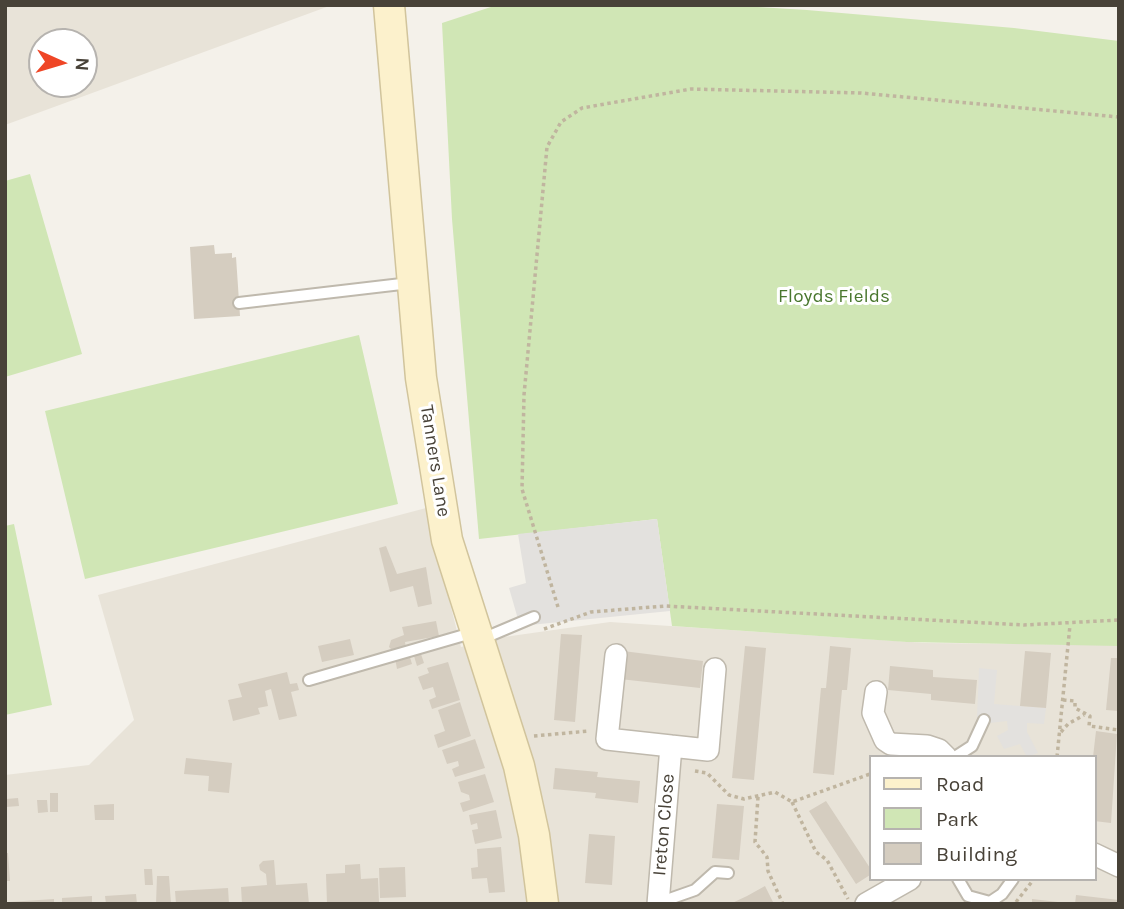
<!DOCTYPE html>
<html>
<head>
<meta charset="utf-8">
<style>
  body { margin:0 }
  #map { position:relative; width:1124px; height:909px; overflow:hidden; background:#f4f1ea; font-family:Karla,sans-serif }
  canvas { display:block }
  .frame { position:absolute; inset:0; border:7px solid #484238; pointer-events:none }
  .legend { position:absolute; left:869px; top:755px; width:228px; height:126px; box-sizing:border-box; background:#fff; border:2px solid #b6b3af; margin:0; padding:9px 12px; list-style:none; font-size:21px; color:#484238 }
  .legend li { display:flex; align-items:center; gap:14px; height:35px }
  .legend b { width:35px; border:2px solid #b6b3af }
  .north { position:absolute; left:28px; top:28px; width:70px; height:70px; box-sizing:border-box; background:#fff; border:2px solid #b6b3af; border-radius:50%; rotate:94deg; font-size:19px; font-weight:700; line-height:28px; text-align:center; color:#484238 }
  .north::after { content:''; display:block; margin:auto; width:24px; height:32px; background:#ef4626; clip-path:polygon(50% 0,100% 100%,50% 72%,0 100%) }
</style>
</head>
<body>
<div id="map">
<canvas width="1124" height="909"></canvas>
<div class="frame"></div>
<ul class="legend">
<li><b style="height:9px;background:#fcf1cc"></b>Road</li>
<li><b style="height:19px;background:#d0e6b5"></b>Park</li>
<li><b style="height:19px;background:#d5cdc0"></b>Building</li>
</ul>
<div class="north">N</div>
</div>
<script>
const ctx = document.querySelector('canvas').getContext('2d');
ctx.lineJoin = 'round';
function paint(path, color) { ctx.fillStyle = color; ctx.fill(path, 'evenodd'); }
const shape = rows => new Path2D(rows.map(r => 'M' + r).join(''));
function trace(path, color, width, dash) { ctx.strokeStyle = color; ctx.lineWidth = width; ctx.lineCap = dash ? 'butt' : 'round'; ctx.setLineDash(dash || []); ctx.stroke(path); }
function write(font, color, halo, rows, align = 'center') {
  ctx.font = font + ' Karla,sans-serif'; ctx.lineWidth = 6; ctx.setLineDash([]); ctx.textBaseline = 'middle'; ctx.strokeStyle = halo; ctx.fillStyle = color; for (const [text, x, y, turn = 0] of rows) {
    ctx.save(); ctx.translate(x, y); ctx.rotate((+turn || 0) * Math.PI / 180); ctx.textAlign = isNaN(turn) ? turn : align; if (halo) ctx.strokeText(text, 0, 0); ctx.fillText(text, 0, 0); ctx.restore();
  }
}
const residential = shape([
  [5,5,332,5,5,125],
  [42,42,84,42,84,84,42,84],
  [426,508,461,647,504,637,610,622,925,643,1119,645,1119,904,5,904,5,775,89,765,134,720,98,595],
  [870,757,1094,757,1094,879,870,879]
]);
const green = shape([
  [497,5,725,5,807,10,1014,28,1119,41,1119,646,907,642,672,626,657,519,479,539,452,219,442,23],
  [30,174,82,354,5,377,5,181],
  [359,335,398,504,85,579,45,411],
  [14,524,52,705,5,715,5,526]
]);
const parking = shape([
  [657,519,670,611,520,626,509,588,526,583,518,534],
  [979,668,997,670,994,704,1046,708,1044,724,1027,723,1027,732,1038,753,1027,757,1020,744,1004,749,997,736,1008,730,1007,721,990,723,977,717]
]);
const building = shape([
  [214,245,215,254,232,253,232,258,236,257,240,316,194,319,190,247],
  [386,546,397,574,426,567,432,604,418,607,413,586,390,592,379,548],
  [436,621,439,636,405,642,406,648,392,650,389,647,391,640,404,635,402,627],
  [561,634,582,635,575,722,554,720],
  [350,639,354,655,322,662,318,646],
  [745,646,766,648,754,780,732,778],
  [830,646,851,648,847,690,842,690,834,775,813,773,821,688,826,688],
  [623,651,703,661,700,688,620,679],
  [1025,651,1051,653,1046,708,1020,706],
  [409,654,412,664,397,669,395,658],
  [421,654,424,663,417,666,414,656],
  [1111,658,1119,658,1119,711,1106,710],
  [448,662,460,700,432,709,429,700,436,697,433,687,423,690,418,677,429,673,427,668],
  [890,666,933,670,933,677,977,680,975,704,931,700,931,694,888,690],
  [287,672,290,684,297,683,299,690,291,692,297,716,279,720,271,689,265,691,268,706,258,708,260,714,233,721,228,700,242,697,238,684],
  [460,702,471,736,438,748,434,735,445,731,438,710],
  [1096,731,1117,734,1111,823,1094,821,1093,757],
  [475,739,485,768,455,777,452,769,459,766,458,761,447,764,442,750],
  [186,758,232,763,229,793,208,791,209,776,184,774],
  [555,768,598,772,597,777,640,781,638,803,595,798,596,793,553,789],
  [485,774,494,802,463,812,460,803,470,800,469,795,461,792,458,782],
  [50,793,58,793,58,812,50,812],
  [18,798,19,806,6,807,6,799],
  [37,800,47,800,48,812,38,813],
  [826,801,870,868,870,875,856,884,809,811],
  [114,804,114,820,95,820,94,805],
  [717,804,744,806,739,860,712,858],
  [496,810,502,838,475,844,472,830,478,829,477,823,471,825,469,815],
  [589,834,615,836,612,885,585,883],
  [501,847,505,892,489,893,487,878,472,879,471,868,478,867,477,849],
  [5,853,8,853,10,881,5,881],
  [274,860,276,885,307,883,309,904,242,904,241,887,267,885,266,874,260,870,259,865,263,861],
  [360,864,361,879,378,878,379,902,327,904,326,874,345,873,345,865],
  [405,867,406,897,380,898,379,868],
  [144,869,152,869,153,885,145,885],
  [157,876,169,876,171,904,156,904],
  [765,886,774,904,730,904,747,896],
  [228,888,229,904,176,904,175,891],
  [136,894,137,904,106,904,105,896],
  [1076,895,1119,900,1119,904,1075,904],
  [92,896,92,904,62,904,62,898],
  [54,899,54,904,9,904,9,902],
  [1032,899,1058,902,1058,904,1032,904]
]);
const path = shape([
  [558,607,522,489,524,395,547,147,561,122,582,108,691,89,861,93,1119,117],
  [544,629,591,612,665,606,1024,625,1119,620],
  [1063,700,1075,701,1075,708,1090,716,1089,726,1119,730],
  [1061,732,1068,724,1084,715],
  [534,736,589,731],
  [1057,757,1070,625],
  [695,771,707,773,729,795,744,799,775,792,792,802,870,774],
  [758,797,755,842,767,857,768,871,783,904],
  [792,802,816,852,827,860,848,899],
  [1016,902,1034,879]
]);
const service = shape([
  [239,303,410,283],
  [482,639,534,617],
  [309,680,475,632],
  [955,757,972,746,984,720],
  [958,879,968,896,990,902,1002,894,1013,879],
  [658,903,695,890,715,872,728,873]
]);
const minor = shape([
  [616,655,607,739,671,746,658,904],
  [876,692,873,713,885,740,891,744,927,746,939,750,946,757],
  [671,746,708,750,715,669],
  [1094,854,1119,866],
  [866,904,910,879]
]);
const secondary = shape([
  [389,5,421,378,447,540,519,766,534,835,543,904]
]);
const parkNames = [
  ["Floyds Fields",834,297]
];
const streetNames = [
  ["Tanners Lane",435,461,81],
  ["Ireton Close",664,825,-85]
];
paint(residential, '#e8e3d8');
paint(green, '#d0e6b5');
paint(parking, '#e3e1de');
paint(building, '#d5cdc0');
trace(service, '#bfb9ad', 14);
trace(minor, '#bfb9ad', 24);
trace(secondary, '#d1c49c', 33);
trace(path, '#c0b59f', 3.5, [3.5, 3.5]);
trace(service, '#fff', 10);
trace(minor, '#fff', 21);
trace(secondary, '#fcf1cc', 30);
write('19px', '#49772e', '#fff', parkNames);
write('19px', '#484238', '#fff', streetNames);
</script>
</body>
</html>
